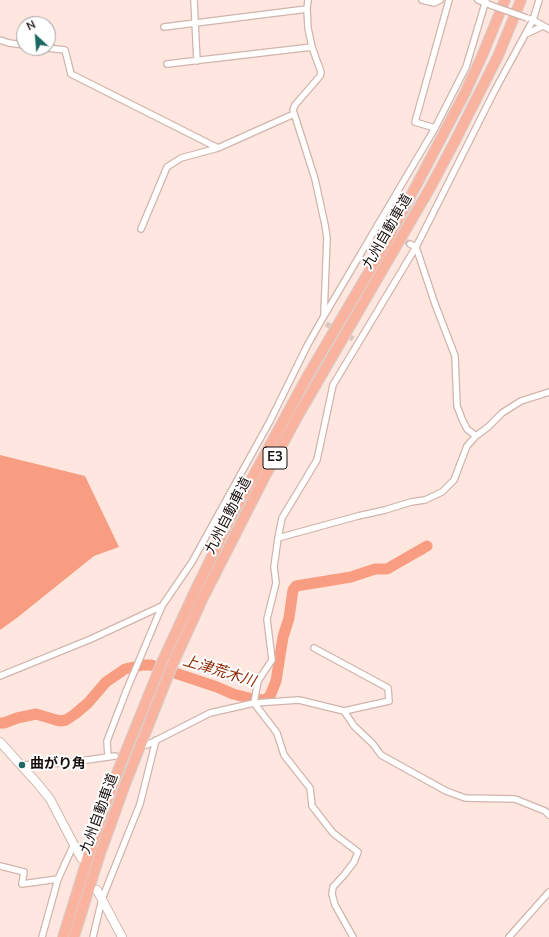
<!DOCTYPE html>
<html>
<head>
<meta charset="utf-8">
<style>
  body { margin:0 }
  #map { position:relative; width:549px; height:937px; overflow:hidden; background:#ffe7e0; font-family:"Nunito Sans",sans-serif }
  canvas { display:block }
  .north { position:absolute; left:16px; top:16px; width:40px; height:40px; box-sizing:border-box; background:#fff; border:1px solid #a39f9d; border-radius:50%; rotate:334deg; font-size:11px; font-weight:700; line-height:16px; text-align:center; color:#180e0b }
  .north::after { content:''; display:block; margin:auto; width:14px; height:18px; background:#1d6862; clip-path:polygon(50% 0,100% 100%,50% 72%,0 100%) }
</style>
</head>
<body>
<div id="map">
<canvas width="549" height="937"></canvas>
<div class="north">N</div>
</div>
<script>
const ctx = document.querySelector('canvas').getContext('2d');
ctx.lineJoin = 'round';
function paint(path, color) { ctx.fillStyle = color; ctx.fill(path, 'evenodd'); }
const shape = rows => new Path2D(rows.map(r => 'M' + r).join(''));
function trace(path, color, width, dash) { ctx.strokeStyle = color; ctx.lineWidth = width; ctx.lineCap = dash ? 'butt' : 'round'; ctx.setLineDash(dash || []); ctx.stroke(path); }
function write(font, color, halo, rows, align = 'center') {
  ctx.font = font + ' "Nunito Sans","Noto Sans JP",sans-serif'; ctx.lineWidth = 4; ctx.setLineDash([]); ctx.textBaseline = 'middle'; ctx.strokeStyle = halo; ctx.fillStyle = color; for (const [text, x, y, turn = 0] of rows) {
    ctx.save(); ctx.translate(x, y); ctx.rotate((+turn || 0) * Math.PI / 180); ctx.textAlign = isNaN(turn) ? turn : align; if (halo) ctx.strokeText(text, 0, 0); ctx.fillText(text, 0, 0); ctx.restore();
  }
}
const forest = shape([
  [0,455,85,476,119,547,94,556,18,617,0,630]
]);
const river = shape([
  [0,723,4,723,17,718,36,714,56,720,61,721,66,720,75,714,88,703,106,682,125,669,143,665,151,665,217,687,233,694,253,699,265,700,270,696,276,681,283,637,289,618,293,590,296,586,351,577,375,569,387,569,427,546]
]);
const streetTunnel = shape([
  [382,228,410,244],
  [326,324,359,342]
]);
const street = shape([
  [194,0,197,61],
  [308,0,307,9,308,28,312,47,321,72,320,76,295,105,293,110,315,179,325,225,327,238,324,314],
  [422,0,434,3,440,0],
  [478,0,493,6],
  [531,19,549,29],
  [164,27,307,9],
  [526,34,543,26],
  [0,40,9,43,24,45],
  [47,48,65,50,71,74,218,148],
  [167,64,312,47],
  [435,128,415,122,449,0],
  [378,224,382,228],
  [141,229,167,167,181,158,218,148,294,114],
  [410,244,416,247,435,304,455,356,457,406,462,419,467,429,476,436],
  [278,538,358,516,385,510,411,502,425,500,442,492,454,480,467,446,476,436,488,427,502,413,521,401,549,392],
  [0,676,91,639,162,606],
  [344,711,354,726,373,744,381,755,446,791,465,798,515,799,545,811,549,815],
  [147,745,210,713,254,703,299,700,344,711,389,701,388,688,314,648],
  [108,757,107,741,127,689,162,606,192,562,270,421,307,346,324,316,435,128,466,67,486,0],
  [22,765,66,763,115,756],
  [0,866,24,872,22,884,58,879],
  [42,937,58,879,74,844],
  [93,937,102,899,140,804,156,740],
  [353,937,335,905,332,894,333,887,344,875,354,862,358,852,333,833,312,806,310,788,284,755,277,733,254,703,258,681,272,660,267,619,276,583,274,567,278,538,282,518,317,460,333,385,416,247,495,90,533,20,539,0],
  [509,937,549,892]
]);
const secondary = shape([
  [0,742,38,784,50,799,81,858],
  [97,890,122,937]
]);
const highway = shape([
  [63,937,90,850,115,778,162,662,194,593,233,513,263,458,307,377,387,241,465,93,482,56,505,0],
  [74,937,100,854,126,782,172,666,203,598,263,480,299,414,430,188,454,143,498,56,521,0]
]);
const streetBridge = shape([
  [493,6,527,18]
]);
const markers = [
  [22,765,4,"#1d6862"]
];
const shields = [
  [275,458,24]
];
const shieldNames = [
  ["E3",275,458]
];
const streetNames = [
  ["九州自動車道",388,232,-60],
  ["九州自動車道",229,516,-63],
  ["九州自動車道",100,814,-70]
];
const poiNames = [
  ["曲がり角",30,765]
];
const waterNames = [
  ["上津荒木川",219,672,17]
];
paint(forest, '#f89d82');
trace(river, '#f89d82', 11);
trace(streetTunnel, '#dcc6c0', 5.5, [5.5, 3]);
trace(street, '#d1b4ac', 8);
trace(secondary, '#d1b4ac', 10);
trace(highway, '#d5d4d3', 12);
trace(street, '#fff', 5.5);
trace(secondary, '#fff', 8);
trace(highway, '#fab39f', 10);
trace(streetBridge, '#d1b4ac', 8, []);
trace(streetBridge, '#fff', 5.5);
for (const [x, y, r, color] of markers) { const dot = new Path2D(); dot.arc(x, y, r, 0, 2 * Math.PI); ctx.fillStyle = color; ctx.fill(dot); trace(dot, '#fff', 1.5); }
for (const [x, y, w] of shields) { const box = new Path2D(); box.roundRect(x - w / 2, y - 11, w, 22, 3); ctx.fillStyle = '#fff'; ctx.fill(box); trace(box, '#180e0b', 1); }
write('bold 13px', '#180e0b', null, shieldNames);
write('14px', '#180e0b', '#fff', streetNames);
write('bold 14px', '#180e0b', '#fff', poiNames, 'left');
write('italic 15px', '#922a02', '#fff', waterNames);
</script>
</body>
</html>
